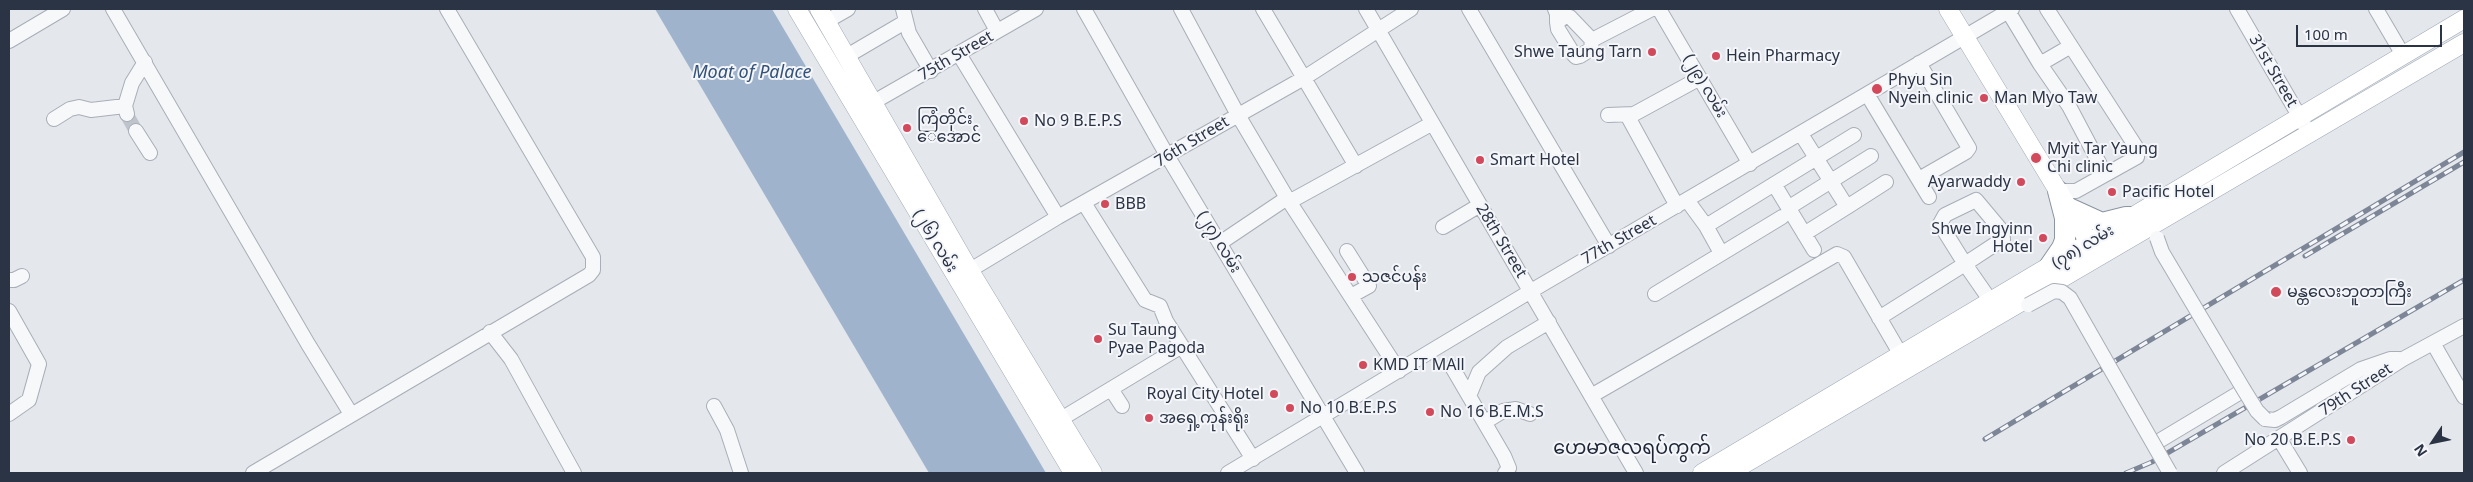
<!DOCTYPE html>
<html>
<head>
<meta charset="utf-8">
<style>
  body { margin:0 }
  #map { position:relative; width:2473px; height:482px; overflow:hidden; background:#e4e7ec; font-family:"Noto Sans",sans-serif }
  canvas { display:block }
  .frame { position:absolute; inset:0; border:10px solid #2b3445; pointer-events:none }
  .north { position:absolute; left:2408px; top:417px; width:50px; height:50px; -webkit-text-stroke:4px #f4f6f9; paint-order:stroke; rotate:236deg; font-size:14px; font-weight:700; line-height:20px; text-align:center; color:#2b3445 }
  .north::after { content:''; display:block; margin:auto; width:18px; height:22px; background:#2b3445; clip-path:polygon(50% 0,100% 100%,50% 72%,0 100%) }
  .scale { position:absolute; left:2296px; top:25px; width:146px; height:22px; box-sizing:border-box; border:2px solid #2b3445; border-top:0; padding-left:6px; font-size:15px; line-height:18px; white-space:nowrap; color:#2b3445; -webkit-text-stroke:4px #f4f6f9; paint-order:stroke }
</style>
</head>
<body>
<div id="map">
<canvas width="2473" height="482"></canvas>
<div class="frame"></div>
<div class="north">N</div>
<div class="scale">100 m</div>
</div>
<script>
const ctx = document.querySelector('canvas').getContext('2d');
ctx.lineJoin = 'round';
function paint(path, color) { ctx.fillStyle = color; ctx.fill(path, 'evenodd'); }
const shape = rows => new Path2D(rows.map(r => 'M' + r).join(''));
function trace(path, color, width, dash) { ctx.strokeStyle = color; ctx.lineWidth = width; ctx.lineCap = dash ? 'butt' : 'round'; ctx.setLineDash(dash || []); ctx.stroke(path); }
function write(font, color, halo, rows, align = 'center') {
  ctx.font = font + ' "Noto Sans","Noto Sans Myanmar",sans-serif'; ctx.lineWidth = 4; ctx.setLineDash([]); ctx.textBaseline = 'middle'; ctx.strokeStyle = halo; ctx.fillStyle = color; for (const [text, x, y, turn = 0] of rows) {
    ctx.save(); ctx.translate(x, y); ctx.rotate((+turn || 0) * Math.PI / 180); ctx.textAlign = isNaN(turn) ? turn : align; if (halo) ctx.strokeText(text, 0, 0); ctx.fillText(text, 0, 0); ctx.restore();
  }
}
const water = shape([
  [655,9,772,9,1046,473,929,473]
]);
const minorTunnel = shape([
  [127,115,136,131]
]);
const minor = shape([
  [113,9,308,344,351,414],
  [903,9,909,33,931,71],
  [985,9,997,31],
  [1084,9,1168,157,1357,473],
  [1181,9,1238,115,1287,198,1399,371],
  [1263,9,1356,166],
  [1366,9,1636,473],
  [1469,9,1609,246],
  [1555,9,1557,14,1557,22,1558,29,1574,55,1576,57,1580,56,1591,49,1592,40,1570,17,1566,16,1557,22],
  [1659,9,1750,164],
  [2047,9,2138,150,2137,157,2076,191,2058,191],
  [2237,9,2309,133],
  [2376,9,2403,55],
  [2008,11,2040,64,2069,106,2105,174],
  [827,21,848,9],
  [1592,40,1652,9],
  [9,41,63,9],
  [959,54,1058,217],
  [847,56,905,22],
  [2040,64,2071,46],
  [1867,94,1929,197],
  [865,107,1036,9],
  [127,114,125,106,132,83,145,62],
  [1608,115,1634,114,1700,78],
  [1627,115,1677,206],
  [54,119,70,109,79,107,91,110,125,106],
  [136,131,150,153],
  [1801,134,1847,207,1804,234],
  [1919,179,1966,152,1969,148,1919,63],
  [1774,184,1814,250],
  [1687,200,1706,226,1854,135],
  [1289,202,1431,124],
  [1084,203,1145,300,1160,306,1166,321,1253,459],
  [1847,207,1886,182],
  [1788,208,1871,156],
  [1706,226,1721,253],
  [1443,227,1480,205],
  [1220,243,1287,198],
  [1347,251,1369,286,1351,296],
  [962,275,1058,217,1304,78,1411,9],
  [9,280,14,280,22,276],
  [1655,294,1782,217],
  [9,311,39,364,29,400,9,414],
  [1879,318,1965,264,2003,239,2002,231,1976,200,1945,215,1940,224,1965,264,1990,300],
  [490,332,511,359,574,473],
  [2433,343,2464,397],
  [1452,367,1504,456,1509,468,1505,473],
  [1111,389,1122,406],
  [1469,396,1479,372,1507,347,1549,322],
  [1591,396,1837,254,1844,257,1901,355],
  [714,406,727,430,741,473],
  [1061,419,1182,346],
  [2265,419,2275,420,2281,417,2361,369,2390,359,2399,359],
  [1485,422,1503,411,1516,409,1530,414],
  [2280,440,2300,473],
  [2154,444,2244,390],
  [253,473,589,275,593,270,593,257,447,9],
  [1228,473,1531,291,2012,9],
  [2224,473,2403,359,2464,326]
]);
const major = shape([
  [797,9,1073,473],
  [819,9,970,271,1093,473],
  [1948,9,2095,252],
  [1702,473,2464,19],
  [1729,473,2464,43]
]);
const highway = shape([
  [2069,208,2102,223,2126,217,2133,217],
  [2049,267,2062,248,2065,240,2065,218,2058,191]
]);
const rail = shape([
  [2305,256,2464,162],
  [1985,439,2464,152],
  [2126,473,2152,462,2464,280]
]);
const minorBridge = shape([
  [2157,238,2162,252,2244,390,2257,411,2265,419],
  [2028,305,2054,291,2062,292,2070,298,2170,473]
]);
const markers = [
  [1652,52,5,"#d1495b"],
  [1716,56,5,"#d1495b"],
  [1877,89,6,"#d1495b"],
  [1984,98,5,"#d1495b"],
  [1024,121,5,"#d1495b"],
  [907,128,5,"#d1495b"],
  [2036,158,6,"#d1495b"],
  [1480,160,5,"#d1495b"],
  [2021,182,5,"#d1495b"],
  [2112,192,5,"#d1495b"],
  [1105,204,5,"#d1495b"],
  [2043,238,5,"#d1495b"],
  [1352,277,5,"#d1495b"],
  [2276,292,6,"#d1495b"],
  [1098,339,5,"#d1495b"],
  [1363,365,5,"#d1495b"],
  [1274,394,5,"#d1495b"],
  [1290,408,5,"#d1495b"],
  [1430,412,5,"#d1495b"],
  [1149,418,5,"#d1495b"],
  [2351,440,5,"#d1495b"]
];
const poiNames = [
  ["Shwe Taung Tarn",1642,52,"right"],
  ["Hein Pharmacy",1726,56],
  ["Phyu Sin",1888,80],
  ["Nyein clinic",1888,98],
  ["Man Myo Taw",1994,98],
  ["ကြံတိုင်း‌",917,119],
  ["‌ေအောင်",917,137],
  ["No 9 B.E.P.S",1034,121],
  ["Myit Tar Yaung",2047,149],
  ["Chi clinic",2047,167],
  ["Smart Hotel",1490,160],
  ["Ayarwaddy",2011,182,"right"],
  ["Pacific Hotel",2122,192],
  ["BBB",1115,204],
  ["Shwe Ingyinn",2033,229,"right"],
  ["Hotel",2033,247,"right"],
  ["သဇင်ပန်း",1362,277],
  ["မန္တလေးဘူတာကြီး",2287,292],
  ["Su Taung",1108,330],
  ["Pyae Pagoda",1108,348],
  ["KMD IT MAll",1373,365],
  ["Royal City Hotel",1264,394,"right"],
  ["No 10 B.E.P.S",1300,408],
  ["No 16 B.E.M.S",1440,412],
  ["အရှေ့ကုန်းရိုး",1159,418],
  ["No 20 B.E.P.S",2341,440,"right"]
];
const streetNames = [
  ["75th Street",956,56,-30],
  ["31st Street",2273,71,60],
  ["(၂၉) လမ်း",1705,86,60],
  ["76th Street",1192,142,-31],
  ["77th Street",1619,240,-30],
  ["(၂၆) လမ်း",935,241,59],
  ["28th Street",1501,241,59],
  ["(၂၇) လမ်း",1219,242,59],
  ["(၇၈) လမ်း",2083,247,-31],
  ["79th Street",2356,390,-33]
];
const waterNames = [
  ["Moat of Palace",752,73]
];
const quarterNames = [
  ["ဟေမာဇလရပ်ကွက်",1632,449]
];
paint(water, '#9fb4cc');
trace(minorTunnel, '#bfc3cb', 14, [14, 7]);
trace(minor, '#a9aeb7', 16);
trace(major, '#a3abb8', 19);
trace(highway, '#8b94a3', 22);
trace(minor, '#f7f8fa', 14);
trace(major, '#fff', 18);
trace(highway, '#fff', 20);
trace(rail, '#7d8696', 5);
trace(rail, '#f4f6f9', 3, [9]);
trace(minorBridge, '#a9aeb7', 16, []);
trace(minorBridge, '#f7f8fa', 14);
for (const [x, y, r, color] of markers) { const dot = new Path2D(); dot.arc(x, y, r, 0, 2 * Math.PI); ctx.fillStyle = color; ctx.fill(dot); trace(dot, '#f4f6f9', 2); }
write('16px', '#2b3445', '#f4f6f9', poiNames, 'left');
write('16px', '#2b3445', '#f4f6f9', streetNames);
write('italic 18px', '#34527a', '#f4f6f9', waterNames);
write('19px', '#1d2536', '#f4f6f9', quarterNames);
</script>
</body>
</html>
